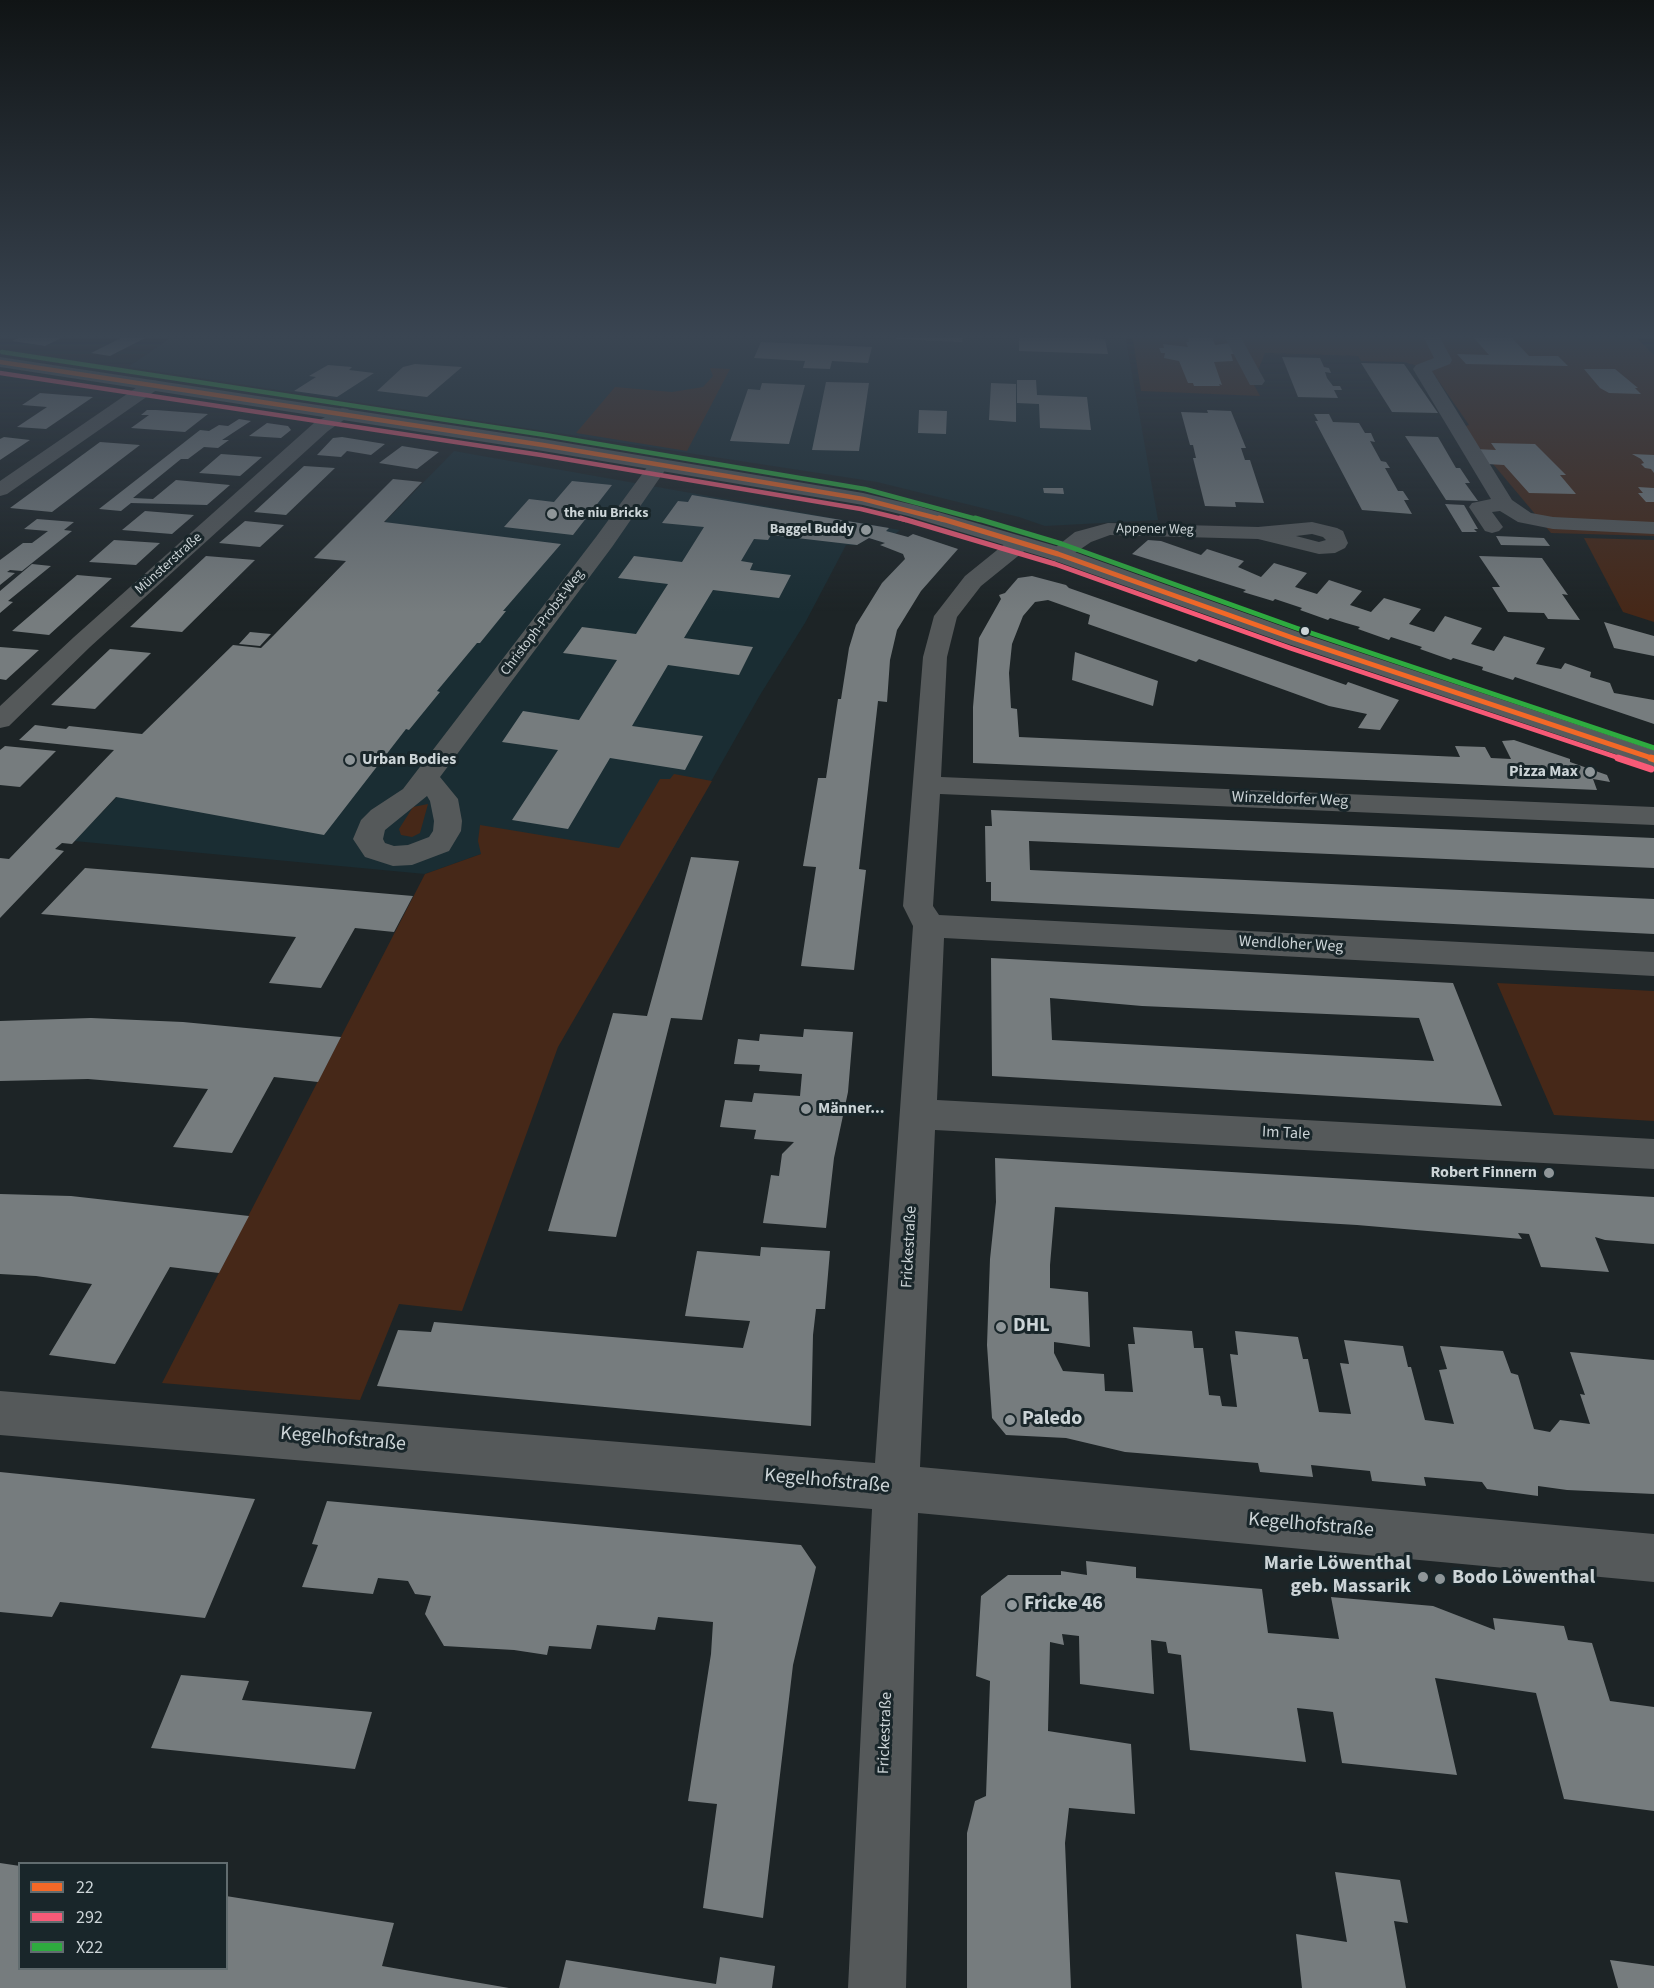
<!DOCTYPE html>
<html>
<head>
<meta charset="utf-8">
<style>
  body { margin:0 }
  #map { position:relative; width:1654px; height:1988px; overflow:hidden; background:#1d2426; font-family:"Source Sans 3",sans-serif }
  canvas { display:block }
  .legend { position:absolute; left:18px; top:1862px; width:210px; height:108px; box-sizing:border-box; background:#19262a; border:2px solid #616c6f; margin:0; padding:8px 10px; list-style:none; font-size:18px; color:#ccd4d7 }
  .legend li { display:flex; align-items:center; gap:12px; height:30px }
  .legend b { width:30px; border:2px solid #616c6f }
</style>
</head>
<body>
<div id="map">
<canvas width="1654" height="1988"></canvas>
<ul class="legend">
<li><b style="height:8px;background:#f36827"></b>22</li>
<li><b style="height:8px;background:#f75a77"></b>292</li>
<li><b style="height:8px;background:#2eab3f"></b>X22</li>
</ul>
</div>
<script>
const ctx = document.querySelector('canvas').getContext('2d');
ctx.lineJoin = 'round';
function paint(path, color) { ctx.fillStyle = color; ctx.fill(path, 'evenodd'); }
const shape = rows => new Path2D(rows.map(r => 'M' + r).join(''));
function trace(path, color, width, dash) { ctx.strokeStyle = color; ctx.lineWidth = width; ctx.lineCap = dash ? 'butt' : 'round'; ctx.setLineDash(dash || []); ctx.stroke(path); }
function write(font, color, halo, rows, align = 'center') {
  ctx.font = font + ' "Source Sans 3",sans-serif'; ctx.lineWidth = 6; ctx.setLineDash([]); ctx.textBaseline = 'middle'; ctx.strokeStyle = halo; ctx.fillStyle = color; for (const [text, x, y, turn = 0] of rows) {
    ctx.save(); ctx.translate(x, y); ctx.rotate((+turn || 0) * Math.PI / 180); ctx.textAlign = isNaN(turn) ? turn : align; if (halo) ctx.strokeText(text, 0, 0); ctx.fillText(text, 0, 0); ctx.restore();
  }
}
const built = shape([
  [176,334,1125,334,1158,520,1045,526,1019,517,877,482,128,367],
  [454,451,900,530,885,543,869,538,857,545,846,545,805,623,760,695,653,884,481,854,425,874,74,841]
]);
const green = shape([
  [1132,334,1632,334,1654,355,1654,536,1551,533,1462,427,1469,425,1431,370,1404,362,1361,361,1358,356,1265,353,1253,383,1260,396,1141,391],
  [710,368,730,369,687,451,576,433,615,387,672,392,703,387,713,376],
  [1584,538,1654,540,1654,622,1623,612],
  [674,774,712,781,558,1047,462,1311,399,1304,360,1400,162,1383,425,874,481,854,478,841,480,825,619,848,660,779,670,779],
  [428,804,420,833,412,837,401,835,399,829,413,807],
  [1497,983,1654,991,1654,1121,1554,1115]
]);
const building = shape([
  [27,334,34,334,61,338,45,346,12,341],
  [129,334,153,334,110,356,91,353],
  [897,334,963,334,962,342,896,339],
  [1163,334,1219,334,1220,337,1212,337,1215,345,1230,343,1238,354,1231,354,1233,361,1214,362,1222,385,1219,384,1220,386,1194,386,1193,383,1188,383,1179,361,1164,358,1165,353,1161,353,1159,348,1164,348,1163,344,1188,347,1186,342,1189,342,1188,338,1164,337],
  [1476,334,1503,334,1507,338,1512,338,1529,356,1558,356,1568,366,1466,364,1457,354,1489,355,1474,338,1479,338],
  [1019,335,1105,339,1108,354,1019,351],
  [761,342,872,347,868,363,832,361,830,369,803,368,805,361,754,358],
  [1282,357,1320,358,1324,367,1329,368,1331,373,1325,372,1327,378,1333,386,1340,386,1342,390,1334,390,1338,398,1298,397],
  [1361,363,1404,364,1438,413,1392,412],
  [415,364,462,367,427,397,377,391,403,367],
  [328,365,352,367,349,370,374,373,337,397,294,391,316,377,309,376],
  [1584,369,1615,369,1638,388,1635,388,1641,394,1609,393,1600,388],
  [1017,380,1036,380,1037,395,1087,397,1091,430,1040,428,1039,404,1017,403],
  [826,382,869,383,859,451,812,450],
  [762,383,805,385,789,444,730,441,748,389,760,390],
  [991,383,1016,384,1016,422,989,420],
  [40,393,65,395,93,397,46,429,17,427,47,407,22,405],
  [147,410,156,410,208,414,185,432,131,428,149,415,141,415],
  [919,410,947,411,946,434,918,433],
  [1207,410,1231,411,1246,448,1241,448,1245,460,1250,460,1264,503,1235,502,1236,507,1205,506,1193,458,1196,458,1193,445,1190,445,1181,412,1208,413],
  [1314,414,1329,414,1333,422,1359,423,1365,433,1371,433,1375,442,1370,441,1381,461,1386,462,1390,468,1385,468,1398,491,1403,491,1409,500,1404,500,1412,514,1362,510,1315,421,1318,421],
  [239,419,251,421,222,440,229,440,218,448,204,447,188,459,181,459,133,498,153,499,176,480,230,485,207,505,131,503,121,511,99,509,200,430,209,431,219,425,228,426],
  [267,423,288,426,291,430,281,438,249,436],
  [1405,436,1438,437,1456,468,1460,468,1470,483,1465,483,1478,501,1446,500],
  [4,437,30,440,0,460,0,439],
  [342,437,385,444,371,455,347,451,341,457,317,455,333,438],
  [100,442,140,445,52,512,10,508],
  [1491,443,1535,444,1566,475,1560,475,1576,494,1529,493,1504,465,1487,464,1475,449,1496,450],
  [402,446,439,452,417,469,379,463],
  [221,454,262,457,240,476,199,473],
  [1632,454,1654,455,1654,473,1651,469,1645,468,1641,464,1644,463,1641,459],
  [304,466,335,468,286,515,254,512],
  [393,479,422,482,384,522,561,544,503,611,506,611,480,643,477,643,437,691,440,692,409,730,406,729,324,835,116,797,72,844,62,843,55,849,64,851,0,918,0,858,9,859,114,750,19,740,35,725,66,729,69,726,142,734,233,645,261,648,275,634,346,561,314,558],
  [572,481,612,485,573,535,504,527,529,499,554,502],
  [1638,487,1654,488,1654,502,1646,502,1638,493,1643,493],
  [1043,488,1063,488,1064,494,1044,493],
  [692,495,889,528,886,531,908,537,913,534,958,549,921,591,897,630,890,660,887,702,878,701,859,869,866,870,854,970,801,966,816,867,803,866,818,778,826,778,838,699,841,699,849,648,856,625,882,583,905,559,903,554,880,545,885,543,869,538,857,545,771,535,768,540,754,539,741,561,753,563,750,570,791,575,779,598,713,590,684,638,753,647,739,675,668,665,632,726,703,736,685,770,610,758,568,829,512,820,558,750,502,742,523,711,579,720,617,660,563,653,582,627,636,634,668,584,618,578,634,556,682,562,704,527,662,523,678,501,688,502],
  [1445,504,1464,505,1478,529,1474,529,1477,532,1462,532],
  [145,511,194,515,172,534,122,530],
  [37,519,74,522,64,530,72,531,22,571,10,570,7,572,15,573,0,585,0,560,23,543,32,543,48,531,24,529],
  [245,521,284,525,260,547,219,543],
  [1496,536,1544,538,1550,546,1501,545],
  [114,540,160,543,136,565,89,562],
  [1148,540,1161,541,1201,555,1207,549,1244,561,1238,567,1261,577,1274,563,1307,573,1295,587,1317,594,1329,580,1362,591,1350,605,1371,612,1384,598,1421,609,1409,624,1434,632,1445,616,1482,628,1471,644,1494,651,1504,636,1545,648,1536,664,1561,669,1565,663,1591,672,1590,677,1610,683,1614,693,1654,700,1654,724,1515,677,1513,680,1482,670,1483,667,1453,658,1451,660,1420,649,1422,647,1391,637,1389,640,1358,629,1360,627,1346,623,1330,618,1328,620,1300,610,1302,608,1275,599,1273,601,1243,592,1246,590,1132,554],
  [206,556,255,560,182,632,130,627],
  [1479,556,1542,558,1568,595,1562,594,1580,620,1548,619,1544,613,1508,612,1492,587,1500,587],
  [32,564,51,566,8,601,13,602,0,613,0,591],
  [77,575,112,578,49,635,12,631],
  [1032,576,1066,585,1069,588,1346,685,1348,682,1399,700,1380,730,1358,728,1367,714,1329,706,1199,659,1196,662,1088,624,1090,615,1048,600,1035,602,1023,616,1012,644,1009,673,1011,708,1017,709,1019,737,1460,757,1455,746,1485,747,1491,758,1511,759,1502,741,1514,740,1570,759,1570,762,1607,775,1610,782,1593,779,1597,790,973,763,973,707,979,638,1001,599,999,595,1005,593,1018,578],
  [1604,622,1654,636,1654,656,1614,648],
  [250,632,271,634,260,646,239,644],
  [0,647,39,650,6,680,0,679],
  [110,649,151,653,95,709,51,705],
  [1075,652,1158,681,1153,706,1072,680],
  [5,746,56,751,20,787,0,785,0,750],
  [991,810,1654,838,1654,868,1029,841,1030,870,1654,899,1654,934,991,901,991,882,986,882,985,826,992,826],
  [691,857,739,861,702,1020,671,1018,616,1237,548,1231,613,1013,647,1016],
  [85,868,160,874,413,896,394,932,355,928,321,988,269,983,296,937,41,914],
  [991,958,1453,983,1502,1106,992,1076],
  [1050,998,1142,1006,1419,1018,1434,1061,1052,1040],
  [91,1018,183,1022,341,1037,318,1082,274,1077,232,1153,173,1147,208,1089,88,1079,0,1081,0,1021],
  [804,1029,853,1032,848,1092,834,1158,826,1228,763,1223,771,1175,779,1176,782,1154,794,1142,754,1139,756,1130,720,1127,725,1100,752,1102,754,1093,800,1096,802,1074,759,1071,760,1065,734,1064,738,1039,759,1041,760,1034,803,1037],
  [995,1158,1654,1197,1654,1244,1605,1240,1595,1237,1609,1272,1541,1267,1529,1234,1518,1233,1522,1239,1357,1225,1055,1207,1050,1265,1050,1288,1088,1292,1090,1347,1054,1342,1054,1353,1063,1371,1104,1374,1105,1391,1133,1392,1128,1344,1135,1344,1133,1327,1192,1331,1194,1348,1203,1348,1209,1395,1220,1396,1222,1406,1237,1407,1230,1354,1238,1355,1235,1331,1298,1337,1303,1359,1308,1359,1319,1412,1351,1414,1340,1363,1349,1364,1344,1340,1403,1346,1408,1367,1411,1367,1425,1420,1454,1424,1439,1370,1447,1369,1440,1346,1503,1351,1511,1373,1518,1375,1534,1429,1550,1432,1560,1420,1590,1424,1580,1394,1585,1395,1570,1352,1654,1360,1654,1494,1567,1490,1538,1486,1538,1496,1487,1489,1482,1482,1424,1477,1426,1486,1372,1481,1370,1471,1311,1465,1313,1477,1260,1472,1258,1463,1125,1452,1066,1438,1006,1435,992,1418,987,1345,990,1259,996,1202],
  [0,1194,71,1196,249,1216,219,1273,170,1267,115,1364,49,1355,92,1284,36,1276,0,1274],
  [761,1247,830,1251,825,1309,816,1309,813,1335,811,1426,377,1386,398,1330,431,1332,434,1322,743,1348,750,1321,685,1316,697,1251,760,1256],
  [0,1472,118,1484,255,1499,205,1618,60,1602,52,1617,0,1612],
  [327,1501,801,1545,816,1567,793,1665,763,1918,703,1908,717,1804,688,1801,711,1654,713,1622,658,1617,655,1630,597,1625,591,1649,549,1646,547,1655,514,1650,444,1646,425,1614,431,1596,415,1594,408,1581,378,1578,373,1594,302,1587,318,1545,312,1544],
  [1086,1561,1136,1567,1136,1578,1262,1589,1268,1633,1339,1639,1331,1597,1433,1606,1495,1630,1493,1618,1564,1626,1568,1640,1592,1643,1610,1701,1654,1707,1654,1811,1564,1799,1536,1693,1435,1678,1457,1775,1342,1763,1333,1712,1316,1710,1297,1708,1306,1762,1190,1750,1181,1655,1168,1653,1166,1642,1151,1640,1154,1694,1080,1684,1079,1636,1062,1634,1064,1645,1050,1642,1048,1731,1131,1744,1135,1814,1069,1808,1065,1843,1071,1988,967,1988,967,1833,975,1801,986,1796,990,1681,976,1676,981,1596,1008,1575,1061,1575,1061,1571,1087,1575],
  [181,1675,249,1681,242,1700,372,1712,355,1769,151,1748],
  [0,1863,20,1866,20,1968,226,1968,226,1896,394,1923,382,1966,509,1988,0,1988],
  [1335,1872,1400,1880,1408,1923,1394,1921,1406,1988,1302,1988,1296,1934,1347,1942],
  [720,1957,775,1966,772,1988,559,1988,566,1960,716,1984],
  [1610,1960,1654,1966,1654,1988,1618,1988]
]);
const minor = shape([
  [1223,334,1239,334,1265,381,1262,385,1250,385,1223,334],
  [1422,334,1438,334,1452,360,1450,364,1432,371,1512,500,1531,513,1553,517,1654,522,1654,534,1553,529,1518,522,1500,511,1492,512,1503,527,1499,531,1492,533,1485,531,1469,507,1472,503,1491,499,1413,369,1416,365,1434,358,1422,334],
  [152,380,158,381,161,385,158,389,7,494,0,496,0,481,146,381,152,380],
  [342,408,348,409,351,413,348,417,328,431,90,647,9,726,0,728,0,706,74,637,314,423,342,408],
  [658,460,665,462,668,466,612,547,440,777,458,799,462,821,461,831,449,851,412,865,393,866,365,857,353,839,361,820,371,810,403,789,596,537,651,462,658,460],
  [427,796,430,801,434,821,433,831,429,837,408,845,394,846,385,843,383,839,385,830,427,796],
  [1312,522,1337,528,1343,531,1348,543,1345,548,1335,553,1319,554,1258,539,1110,535,1091,542,1066,559,1058,561,1050,559,1047,554,1075,532,1108,523,1258,527,1312,522],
  [1312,534,1323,537,1326,540,1319,542,1296,536,1312,534],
  [1020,537,1028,538,1031,543,1028,548,981,586,957,617,947,657,941,777,1654,807,1654,825,940,794,933,906,939,915,1654,952,1654,976,944,938,937,1100,1654,1139,1654,1169,935,1130,920,1467,1654,1534,1654,1582,918,1513,906,1988,848,1988,872,1509,0,1435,0,1391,875,1463,913,926,903,906,923,657,934,616,965,576,1012,538,1020,537]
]);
const major = shape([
  [0,357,543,439,863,493,914,505,1066,549,1301,633,1654,750,1654,767,1285,643,1050,559,908,516,863,505,543,451,0,367,0,357]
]);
const bus1Far2 = shape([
  [0,362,543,445,863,499,944,520]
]);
const bus1Far1 = shape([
  [939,518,1058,554,1293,638,1654,759]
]);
const bus1 = shape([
  [1651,758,1654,759]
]);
const bus2Far2 = shape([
  [0,373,541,455,861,509,906,520]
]);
const bus2Far1 = shape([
  [900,518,1055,564,1290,648,1622,759]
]);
const bus2 = shape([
  [1618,758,1651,769]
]);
const bus3Far1 = shape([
  [2,352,545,435,865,489,980,520]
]);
const bus3 = shape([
  [975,518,1062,544,1296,628,1654,748]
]);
const markers = [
  [552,514,6,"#8f9699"],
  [866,530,6,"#8f9699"],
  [1305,631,5,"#ccd4d7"],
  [350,760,6,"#8f9699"],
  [1590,772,6,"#8f9699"],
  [806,1109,6,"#8f9699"],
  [1549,1173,6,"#8f9699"],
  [1001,1327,6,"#8f9699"],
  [1010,1420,6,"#8f9699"],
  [1423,1577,6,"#8f9699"],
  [1440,1579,6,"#8f9699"],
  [1012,1605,6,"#8f9699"]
];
const farPoinames = [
  ["the niu Bricks",564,514],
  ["Baggel Buddy",854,530,"right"]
];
const farStreetnames = [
  ["Appener Weg",1155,530,1],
  ["Münsterstraße",169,564,-42],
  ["Christoph-Probst-Weg",543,623,-53]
];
const poiNames = [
  ["Urban Bodies",362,760],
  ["Pizza Max",1578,772,"right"],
  ["Männer...",818,1109],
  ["Robert Finnern",1537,1173,"right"]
];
const streetNames = [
  ["Winzeldorfer Weg",1290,800,2],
  ["Wendloher Weg",1291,945,3],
  ["Im Tale",1286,1134,3],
  ["Frickestraße",910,1247,-87],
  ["Frickestraße",886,1733,-88]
];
const nearPoinames = [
  ["DHL",1013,1327],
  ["Paledo",1022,1420],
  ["Marie Löwenthal",1411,1565,"right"],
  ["geb. Massarik",1411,1588,"right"],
  ["Bodo Löwenthal",1452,1579],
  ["Fricke 46",1024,1605]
];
const nearStreetnames = [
  ["Kegelhofstraße",343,1440,5],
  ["Kegelhofstraße",827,1482,5],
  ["Kegelhofstraße",1311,1526,5]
];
paint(built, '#1a2d33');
paint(green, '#462818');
paint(building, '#767c7e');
paint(minor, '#55595a');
paint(major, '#585b5c');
trace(bus1Far2, '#f36827', 4.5);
trace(bus1Far1, '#f36827', 5);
trace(bus1, '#f36827', 7);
trace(bus2Far2, '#f75a77', 4.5);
trace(bus2Far1, '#f75a77', 5);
trace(bus2, '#f75a77', 7);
trace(bus3Far1, '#2eab3f', 4.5);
trace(bus3, '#2eab3f', 5);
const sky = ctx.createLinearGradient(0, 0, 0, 612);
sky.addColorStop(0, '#101415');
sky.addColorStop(0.55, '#3a4552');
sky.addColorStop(1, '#3a455200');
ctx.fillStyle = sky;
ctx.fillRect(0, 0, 1654, 612);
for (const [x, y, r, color] of markers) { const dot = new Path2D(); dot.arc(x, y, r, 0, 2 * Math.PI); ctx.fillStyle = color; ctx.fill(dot); trace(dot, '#19262a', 2); }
write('bold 14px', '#ccd4d7', '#19262a', farPoinames, 'left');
write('14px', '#ccd4d7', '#19262a', farStreetnames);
write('bold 16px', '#ccd4d7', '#19262a', poiNames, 'left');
write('16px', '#ccd4d7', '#19262a', streetNames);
write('bold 20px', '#ccd4d7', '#19262a', nearPoinames, 'left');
write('20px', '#ccd4d7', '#19262a', nearStreetnames);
</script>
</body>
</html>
